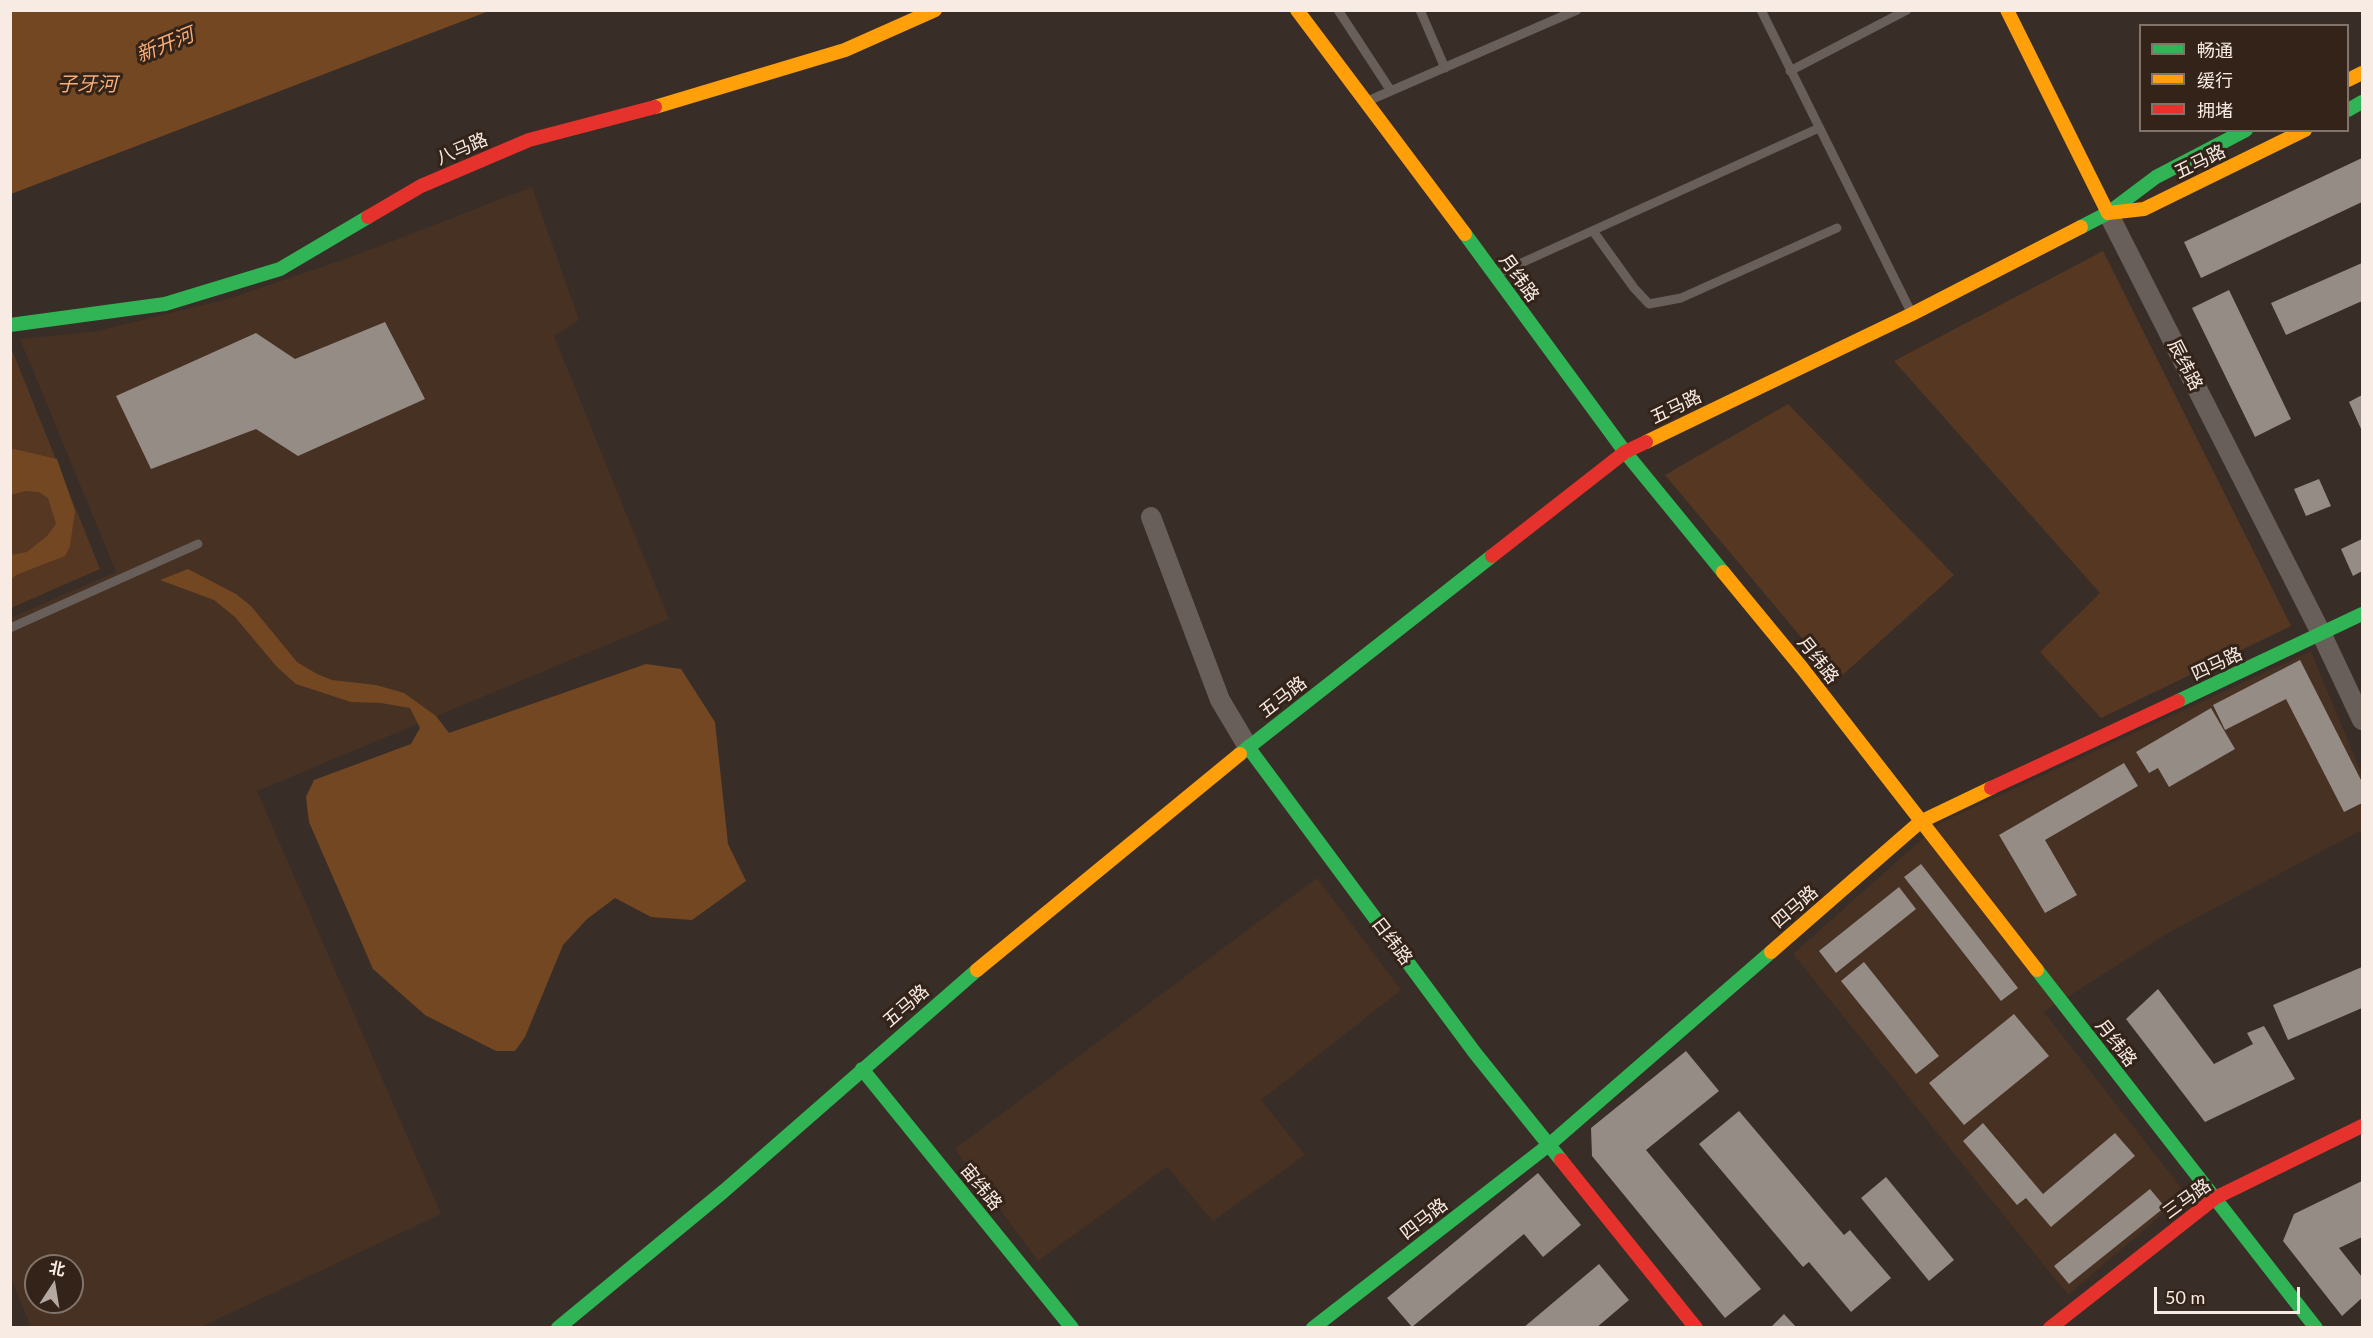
<!DOCTYPE html>
<html>
<head>
<meta charset="utf-8">
<style>
  body { margin:0 }
  #map { position:relative; width:2373px; height:1338px; overflow:hidden; background:#382e27; font-family:Lato,"Noto Sans SC",sans-serif }
  canvas { display:block }
  .frame { position:absolute; inset:0; border:12px solid #f7ebe4; pointer-events:none }
  .legend { position:absolute; left:2139px; top:24px; width:210px; height:108px; box-sizing:border-box; background:#332318; border:2px solid #81736a; margin:0; padding:8px 10px; list-style:none; font-size:18px; color:#f7ebe4 }
  .legend li { display:flex; align-items:center; gap:12px; height:30px }
  .legend b { width:30px; border:2px solid #81736a }
  .north { position:absolute; left:24px; top:1254px; width:60px; height:60px; box-sizing:border-box; background:#332318; border:2px solid #81736a; border-radius:50%; rotate:12deg; font-size:16px; font-weight:700; line-height:24px; text-align:center; color:#f7ebe4 }
  .north::after { content:''; display:block; margin:auto; width:21px; height:27px; background:#b4a9a2; clip-path:polygon(50% 0,100% 100%,50% 72%,0 100%) }
  .scale { position:absolute; left:2154px; top:1287px; width:146px; height:27px; box-sizing:border-box; border:3px solid #f7ebe4; border-top:0; padding-left:8px; font-size:18px; line-height:21px; white-space:nowrap; color:#f7ebe4; -webkit-text-stroke:4px #332318; paint-order:stroke }
</style>
</head>
<body>
<div id="map">
<canvas width="2373" height="1338"></canvas>
<div class="frame"></div>
<ul class="legend">
<li><b style="height:8px;background:#30b455"></b>畅通</li>
<li><b style="height:8px;background:#ff9f0a"></b>缓行</li>
<li><b style="height:8px;background:#e5322d"></b>拥堵</li>
</ul>
<div class="north">北</div>
<div class="scale">50 m</div>
</div>
<script>
const ctx = document.querySelector('canvas').getContext('2d');
ctx.lineJoin = 'round';
function paint(path, color) { ctx.fillStyle = color; ctx.fill(path, 'evenodd'); }
const shape = rows => new Path2D(rows.map(r => 'M' + r).join(''));
function trace(path, color, width, dash) { ctx.strokeStyle = color; ctx.lineWidth = width; ctx.lineCap = dash ? 'butt' : 'round'; ctx.setLineDash(dash || []); ctx.stroke(path); }
function write(font, color, halo, rows, align = 'center') {
  ctx.font = font + ' Lato,"Noto Sans SC",sans-serif'; ctx.lineWidth = 6; ctx.setLineDash([]); ctx.textBaseline = 'middle'; ctx.strokeStyle = halo; ctx.fillStyle = color; for (const [text, x, y, turn = 0] of rows) {
    ctx.save(); ctx.translate(x, y); ctx.rotate((+turn || 0) * Math.PI / 180); ctx.textAlign = isNaN(turn) ? turn : align; if (halo) ctx.strokeText(text, 0, 0); ctx.fillText(text, 0, 0); ctx.restore();
  }
}
const built = shape([
  [532,187,579,320,554,336,669,619,257,791,441,1214,201,1327,31,1327,10,1276,10,618,116,572,20,339,97,331,231,298,359,254],
  [36,1266,72,1266,72,1302,36,1302],
  [2311,651,2362,775,2362,830,2168,933,2044,1012,2186,1194,2068,1295,1793,954,1940,823],
  [1317,878,1401,990,1261,1100,1305,1155,1213,1221,1167,1167,1038,1261,955,1149]
]);
const green = shape([
  [2103,251,2291,626,2101,718,2040,652,2100,593,1894,361],
  [10,345,100,569,11,608,10,608],
  [1788,404,1954,575,1837,680,1665,475]
]);
const water = shape([
  [11,10,489,10,489,11,11,194],
  [14,449,57,459,75,511,70,546,65,556,16,575,11,580,11,555,27,552,47,536,56,524,48,498,39,492,25,491,11,495,11,450],
  [188,569,236,594,251,606,297,662,317,674,332,680,376,685,404,693,436,716,449,733,646,664,681,669,715,722,728,844,746,881,692,920,651,917,615,898,587,919,563,945,525,1037,515,1051,496,1051,425,1015,373,969,309,822,306,797,314,780,411,744,420,728,410,708,381,703,351,702,296,684,277,667,235,617,214,600,160,580]
]);
const building = shape([
  [2362,158,2362,202,2201,278,2184,242],
  [2362,263,2362,301,2286,335,2271,303],
  [2229,290,2291,419,2255,437,2192,308],
  [385,322,425,399,298,456,256,429,151,469,116,396,256,333,295,359],
  [2362,395,2362,431,2349,402],
  [2319,479,2331,506,2306,516,2294,489],
  [2362,539,2362,571,2353,576,2341,549],
  [2300,660,2362,782,2362,803,2344,812,2286,699,2225,730,2213,705],
  [2211,708,2235,749,2169,787,2158,768,2149,773,2136,752],
  [2124,763,2138,786,2045,840,2077,895,2045,913,1999,835],
  [1921,864,2018,988,2001,1001,1904,877],
  [1899,887,1916,909,1836,973,1819,951],
  [1864,962,1939,1056,1916,1074,1841,981],
  [2362,967,2362,1008,2288,1040,2273,1005],
  [2158,989,2214,1064,2253,1044,2247,1033,2264,1026,2295,1079,2205,1122,2126,1019],
  [2014,1014,2049,1056,1964,1125,1929,1083],
  [1686,1051,1719,1091,1646,1150,1761,1289,1725,1318,1592,1156,1591,1128],
  [1739,1111,1844,1235,1850,1230,1891,1278,1851,1312,1809,1262,1803,1267,1699,1144],
  [1983,1123,2043,1194,2115,1133,2135,1156,2051,1227,2026,1198,2017,1205,1963,1141],
  [1538,1173,1581,1225,1543,1257,1524,1234,1412,1327,1387,1298],
  [1886,1177,1954,1260,1929,1281,1861,1198],
  [2362,1181,2362,1237,2339,1248,2362,1277,2362,1298,2342,1316,2283,1241,2294,1214],
  [2150,1189,2165,1207,2069,1284,2054,1266],
  [1599,1264,1629,1300,1596,1328,1523,1328],
  [1784,1314,1797,1328,1770,1328]
]);
const lane = shape([
  [1338,10,1391,91],
  [1420,10,1445,68],
  [1761,10,1911,312],
  [1790,71,1907,10],
  [1370,100,1577,10],
  [1593,231,1634,288,1649,304,1681,298,1837,228],
  [1497,274,1819,128],
  [10,628,198,544]
]);
const street = shape([
  [2108,213,2322,635,2362,720],
  [1151,517,1220,700,1248,747]
]);
const fast = shape([
  [2348,110,2362,102],
  [2081,227,2108,213,2156,177,2246,130],
  [1465,234,1625,452,1723,572],
  [10,325,165,304,280,269,368,217],
  [2178,701,2362,614],
  [1248,747,1475,1053,1561,1160],
  [1240,754,1492,556],
  [2037,970,2316,1328],
  [862,1069,1072,1328],
  [558,1328,724,1191,977,970],
  [1313,1328,1550,1144,1771,952]
]);
const slow = shape([
  [1297,10,1465,234],
  [2007,10,2108,213,2144,209,2305,130],
  [2348,80,2362,73],
  [655,107,845,50,935,10],
  [1646,442,1912,314,2081,227],
  [1723,572,1802,668,2037,970],
  [1771,952,1920,822,1991,788],
  [977,970,1240,754]
]);
const jam = shape([
  [368,217,421,186,529,140,655,107],
  [1492,556,1625,452,1646,442],
  [1991,788,2178,701],
  [1561,1160,1696,1328],
  [2050,1328,2215,1198,2362,1126]
]);
const streetNames = [
  ["八马路",462,149,-23],
  ["五马路",2200,162,-26],
  ["月纬路",1519,278,54],
  ["辰纬路",2185,365,63],
  ["五马路",1676,407,-26],
  ["月纬路",1818,660,52],
  ["四马路",2217,664,-25],
  ["五马路",1283,697,-38],
  ["四马路",1795,907,-41],
  ["日纬路",1392,941,53],
  ["五马路",906,1006,-41],
  ["月纬路",2116,1043,52],
  ["宙纬路",981,1187,51],
  ["三马路",2187,1199,-36],
  ["四马路",1424,1219,-38]
];
const waterNames = [
  ["新开河",165,45,-22],
  ["子牙河",87,85]
];
paint(built, '#463123');
paint(green, '#553722');
paint(water, '#744723');
paint(building, '#958c86');
trace(lane, '#685f5a', 9);
trace(street, '#685f5a', 20);
trace(fast, '#30b455', 14);
trace(slow, '#ff9f0a', 14);
trace(jam, '#e5322d', 14);
write('18px', '#f7ebe4', '#332318', streetNames);
write('italic 20px', '#faad76', '#332318', waterNames);
</script>
</body>
</html>
